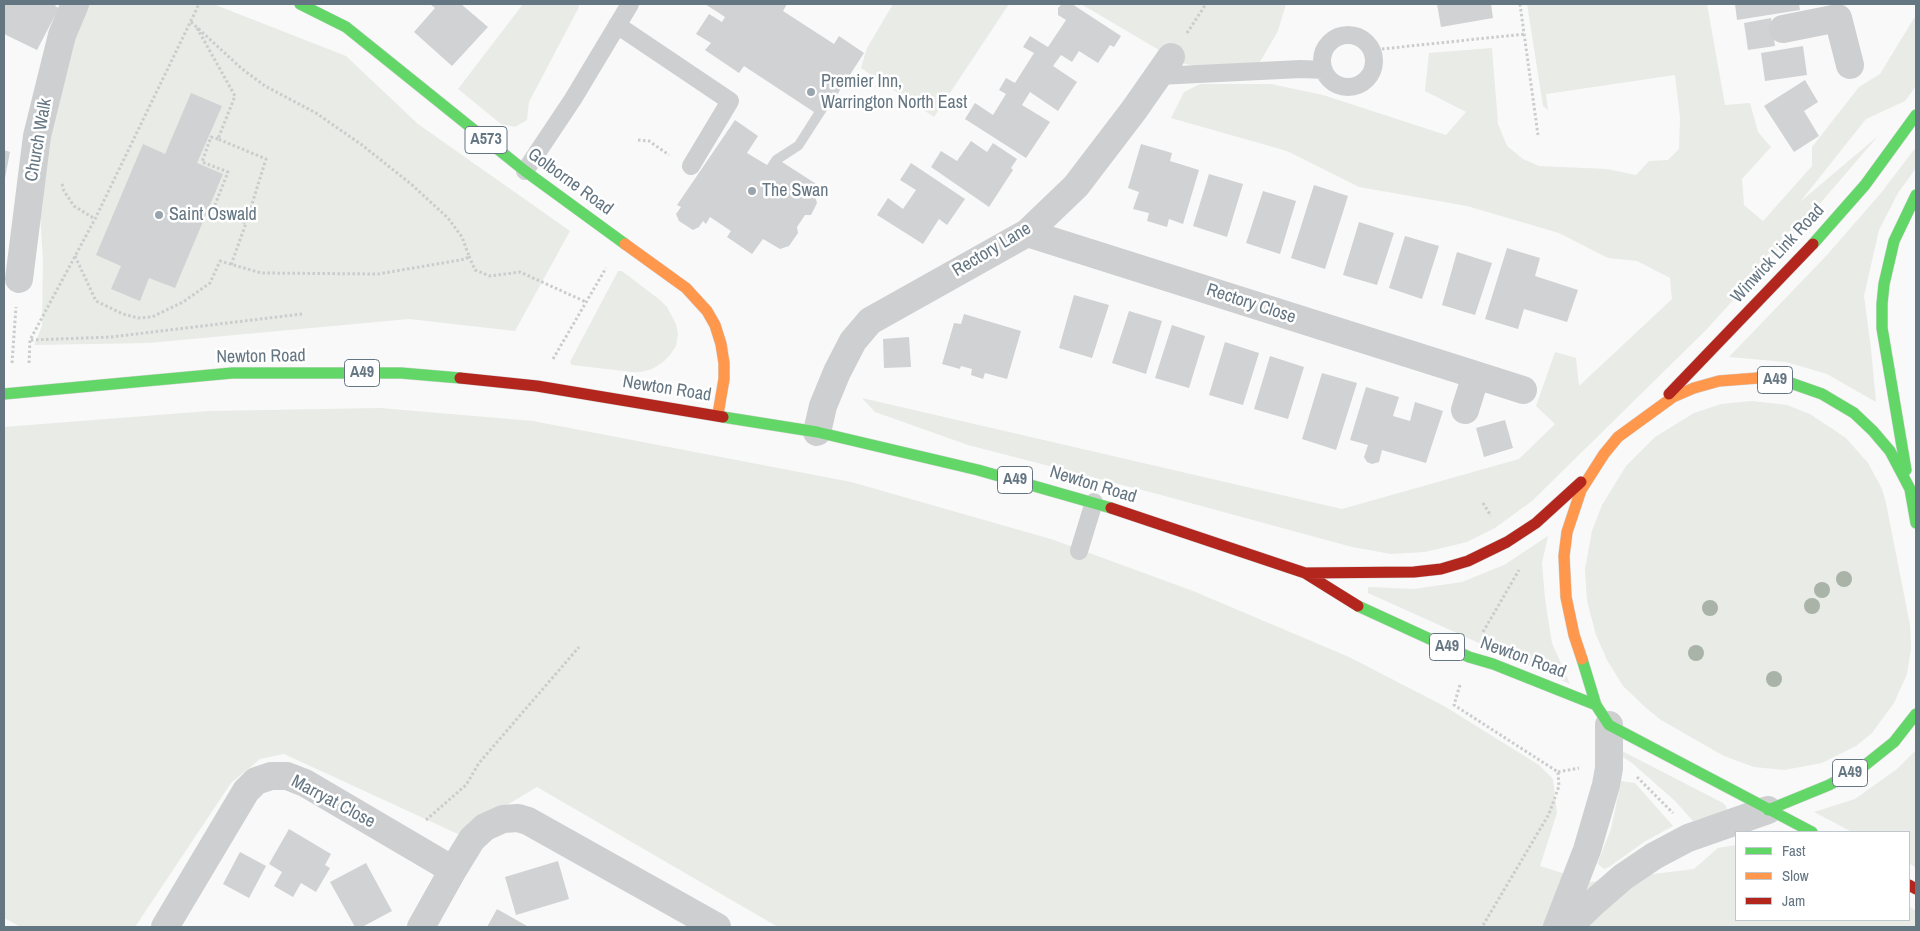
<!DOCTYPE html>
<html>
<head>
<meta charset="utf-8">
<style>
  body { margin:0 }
  #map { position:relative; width:1920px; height:931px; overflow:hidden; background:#f9f9f9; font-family:"Archivo Narrow",sans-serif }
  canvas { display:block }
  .frame { position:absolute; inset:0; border:5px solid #657683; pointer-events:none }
  .legend { position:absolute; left:1735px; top:831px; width:175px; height:90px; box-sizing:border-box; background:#fff; border:1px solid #c1c8cd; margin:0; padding:6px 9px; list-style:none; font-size:15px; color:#657683 }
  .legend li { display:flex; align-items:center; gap:10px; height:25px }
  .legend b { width:25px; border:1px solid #c1c8cd }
</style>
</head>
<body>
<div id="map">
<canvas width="1920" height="931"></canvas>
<div class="frame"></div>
<ul class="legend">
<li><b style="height:6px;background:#63d668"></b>Fast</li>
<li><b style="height:6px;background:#ff974d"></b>Slow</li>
<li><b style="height:6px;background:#b3261e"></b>Jam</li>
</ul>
</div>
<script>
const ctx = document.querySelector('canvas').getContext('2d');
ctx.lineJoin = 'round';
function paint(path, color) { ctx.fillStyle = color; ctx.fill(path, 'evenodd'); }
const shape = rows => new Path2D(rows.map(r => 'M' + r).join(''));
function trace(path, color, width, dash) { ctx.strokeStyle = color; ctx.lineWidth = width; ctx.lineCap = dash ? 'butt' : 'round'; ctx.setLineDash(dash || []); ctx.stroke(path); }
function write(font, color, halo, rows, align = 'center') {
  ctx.font = font + ' "Archivo Narrow",sans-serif'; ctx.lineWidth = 5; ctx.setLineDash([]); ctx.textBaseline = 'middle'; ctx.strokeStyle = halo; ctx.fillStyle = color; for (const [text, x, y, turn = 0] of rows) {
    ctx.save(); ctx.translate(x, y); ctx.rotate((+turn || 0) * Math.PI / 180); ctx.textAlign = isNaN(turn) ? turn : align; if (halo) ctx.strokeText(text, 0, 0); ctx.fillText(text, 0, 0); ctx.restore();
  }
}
const green = shape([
  [84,4,213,4,346,56,418,124,570,231,515,331,409,319,148,343,34,345,42,326,43,260,39,197,45,146],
  [523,4,578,4,579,7,529,102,527,120,515,127,501,124,458,89],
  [893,4,1009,4,934,117,861,68,867,48],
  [1081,4,1286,4,1278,31,1257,67,1200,67,1181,63],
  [1527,4,1707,4,1725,105,1750,103,1758,132,1771,147,1742,179,1744,205,1763,221,1812,166,1812,147,1859,87,1880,74,1916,15,1916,86,1905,101,1866,119,1800,202,1878,136,1799,228,1705,331,1532,501,1495,528,1467,542,1425,552,1391,554,1352,547,1161,495,968,445,875,412,862,398,1342,509,1519,459,1555,424,1536,406,1555,352,1576,358,1579,386,1672,299,1670,278,1637,261,1608,258,1559,233,1467,206,1359,187,1287,151,1171,118,1184,92,1200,84,1271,84,1323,95,1446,135,1466,112,1425,91,1429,53,1492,48,1498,124,1507,146,1523,159,1539,166,1607,169,1636,175,1649,161,1668,160,1679,149,1680,118,1675,75,1546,94,1548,110,1543,106],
  [1916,147,1916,168,1898,193,1879,230,1864,296,1871,349,1876,402,1827,374,1786,362,1729,357,1826,256,1881,193],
  [618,271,622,271,660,300,667,307,676,324,678,334,676,346,670,355,663,362,652,369,641,372,632,372,572,365,570,362],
  [1752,401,1787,405,1810,414,1846,438,1868,463,1882,489,1886,503,1910,625,1911,648,1907,674,1894,703,1872,733,1856,746,1822,763,1784,770,1754,767,1724,756,1661,720,1646,708,1623,686,1607,660,1596,635,1587,601,1585,569,1592,531,1602,505,1626,466,1655,437,1694,413,1721,404],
  [380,408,533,421,851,482,1054,540,1193,591,1349,657,1444,706,1539,765,1553,779,1557,813,1540,866,1591,882,1694,869,1718,848,1736,845,1736,920,1909,920,1909,906,1916,911,1916,927,778,927,537,787,458,834,284,754,260,759,231,783,135,927,21,927,4,918,4,427,209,411],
  [1548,536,1542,563,1545,599,1552,643,1570,684,1368,593,1368,587,1414,589,1462,582,1504,565],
  [1620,750,1723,803,1726,806,1727,810,1723,813,1693,821,1675,801,1632,763,1621,756],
  [1916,750,1916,868,1909,863,1909,832,1852,832,1814,812,1855,799,1897,769],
  [1621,781,1635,783,1673,826,1644,842,1609,867,1604,869,1598,864,1599,859,1611,829]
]);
const building = shape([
  [4,4,57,4,55,6,59,8,37,50,4,34],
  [430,4,461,4,488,27,452,66,414,32,435,8],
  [705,4,787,4,783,11,834,44,839,36,864,53,802,149,782,162,821,187,815,196,817,203,811,215,805,215,797,227,798,233,789,246,780,249,763,239,752,254,727,237,731,231,710,217,706,224,703,221,699,227,693,230,679,221,676,214,681,207,677,205,735,120,758,136,747,153,767,165,773,156,795,142,814,112,744,66,739,73,705,50,711,43,696,34,709,14,722,22,725,17],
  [1062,4,1072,4,1121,36,1114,47,1110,45,1098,63,1079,51,1072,62,1061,55,1053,66,1077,82,1058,111,1030,92,1022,105,1050,122,1026,158,965,119,975,103,993,115,1006,94,999,90,1006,78,1015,83,1034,53,1023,47,1030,36,1048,47,1066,20,1058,15,1058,8],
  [1437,4,1491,4,1493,18,1441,27],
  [1735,4,1799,4,1800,10,1737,20],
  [1771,18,1775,46,1748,50,1744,23],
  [1803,46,1807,75,1765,81,1761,53],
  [1805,80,1818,102,1804,111,1819,136,1794,152,1764,106],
  [191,93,222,106,197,163,223,174,175,288,149,278,140,301,111,289,121,266,96,255,143,144,165,154],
  [971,141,987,152,993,143,1017,159,1011,168,1013,170,989,207,931,167,941,151,957,161],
  [1141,144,1172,153,1170,161,1199,170,1183,224,1169,219,1167,227,1147,221,1149,213,1133,209,1139,192,1128,188],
  [4,150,10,152,5,178,4,178],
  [911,163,965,199,947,225,939,219,923,244,877,215,888,198,903,209,916,190,900,180],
  [1209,174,1243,184,1227,237,1193,226],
  [1314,185,1348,196,1325,269,1291,258],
  [1263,191,1296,201,1280,254,1246,243],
  [1359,222,1394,233,1377,285,1343,275],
  [1405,236,1439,246,1422,299,1389,288],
  [1507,248,1540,258,1535,276,1578,290,1567,322,1524,309,1518,329,1485,319],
  [1457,252,1492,263,1475,315,1442,305],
  [1074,295,1109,305,1092,358,1059,348],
  [1129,311,1162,321,1146,374,1112,363],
  [964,314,1021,331,1007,379,985,373,983,379,971,375,972,369,961,366,960,369,942,364,954,323,961,324],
  [1172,325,1205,336,1189,388,1155,378],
  [909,337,911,367,884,368,883,339],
  [1225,342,1259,353,1243,405,1209,395],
  [1270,356,1304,367,1288,419,1254,409],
  [1322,373,1357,383,1336,450,1302,439],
  [1366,387,1399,397,1393,416,1410,421,1415,402,1443,411,1426,463,1382,450,1379,462,1372,464,1367,462,1364,457,1368,445,1350,440],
  [1505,420,1513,448,1484,457,1476,428],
  [289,829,331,854,325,865,330,868,316,892,301,883,293,897,274,886,282,872,269,864],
  [240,852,266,866,249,898,223,884],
  [558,861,569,899,516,915,505,877],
  [366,863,392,911,362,927,355,927,330,882],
  [497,909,527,926,526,927,487,927]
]);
const path = shape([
  [1520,4,1538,135],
  [197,28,235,96,218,139,266,159,246,223,231,265],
  [1187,33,1206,4],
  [1372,50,1525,34],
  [218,139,211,137,202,162,228,172,213,210,246,223],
  [638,140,649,141,669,155],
  [62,184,64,191,74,206,95,219],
  [75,256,96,301,123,314,138,318,152,317,183,302,210,283,220,261,261,273,378,274,466,259,469,256,462,237,448,218,411,184,362,145,316,113,265,86,241,68,190,21],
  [469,256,475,270,490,276,520,272,586,302],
  [31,340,111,337,302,314],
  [553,359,606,268],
  [12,363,16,307],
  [29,363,30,340,95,219,199,4],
  [1483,503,1491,516],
  [1483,632,1519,570],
  [1460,685,1454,705,1558,772,1559,786,1549,814,1482,927],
  [1558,772,1579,768],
  [1637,777,1673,813],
  [426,820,466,785,479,763,579,647]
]);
const lane = shape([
  [617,25,730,101,691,166],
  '1322 61a26 26 0 1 1 52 0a26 26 0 1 1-52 0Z',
  [1158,76,1301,69,1324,70],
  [525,171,573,99,630,4],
  [1079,551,1094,502]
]);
const street = shape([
  [1783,29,1838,18,1850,65],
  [1027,233,1476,375],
  [19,279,37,136,62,35,75,4],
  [1465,410,1476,375,1523,390],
  [817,432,823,406,837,372,853,341,870,321,1027,233,1076,186,1134,110,1171,57],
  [453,870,472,839,485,827,503,819,518,818,528,821,717,927],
  [165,927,246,791,256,781,271,776,287,776,305,783,453,870,421,927],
  [1557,927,1587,850,1606,785,1609,768,1609,725],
  [1568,927,1593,903,1623,877,1654,856,1688,838,1768,810]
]);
const fast = shape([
  [300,4,346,27,525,171,625,244],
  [1813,244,1865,185,1916,115],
  [1758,378,1785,381,1822,394,1854,413,1873,431,1890,451,1910,489,1916,523],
  [4,394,232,373,401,373,460,378],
  [723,417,817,432,978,470,1111,508],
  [1906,470,1882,328,1882,304,1884,284,1894,241,1916,195],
  [1358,606,1469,657,1493,664,1596,705],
  [1582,659,1596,705,1609,725,1812,832],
  [1768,810,1829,785,1864,766,1894,742,1916,714]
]);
const slow = shape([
  [625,244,686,288,707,311,715,325,721,344,724,363,724,379,718,414],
  [1582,659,1574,635,1566,597,1564,556,1567,532,1581,490,1604,454,1618,437,1673,397,1694,388,1719,381,1758,378]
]);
const jam = shape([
  [460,378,537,386,723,417],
  [1669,394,1813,244],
  [1111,508,1305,573,1358,606],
  [1305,573,1414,572,1441,569,1468,561,1507,542,1536,523,1581,482],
  [1909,885,1916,889]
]);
const trees = [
  [1844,579],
  [1822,590],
  [1812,606],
  [1710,608],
  [1696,653],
  [1774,679]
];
const markers = [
  [811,92,5,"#99a4ac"],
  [752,191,5,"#99a4ac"],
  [159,215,5,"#99a4ac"]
];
const shields = [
  [486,140,42],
  [362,373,35],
  [1775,380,35],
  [1015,480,35],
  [1447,647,35],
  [1850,773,35]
];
const shieldNames = [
  ["A573",486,140],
  ["A49",362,373],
  ["A49",1775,380],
  ["A49",1015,480],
  ["A49",1447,647],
  ["A49",1850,773]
];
const poiNames = [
  ["Premier Inn,",821,82],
  ["Warrington North East",821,103],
  ["The Swan",762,191],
  ["Saint Oswald",169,215]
];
const streetNames = [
  ["Church Walk",39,140,-80],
  ["Golborne Road",570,182,36],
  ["Rectory Lane",992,250,-31],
  ["Winwick Link Road",1778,254,-47],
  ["Rectory Close",1251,304,18],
  ["Newton Road",261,357,-1],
  ["Newton Road",667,389,9],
  ["Newton Road",1093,485,17],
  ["Newton Road",1523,658,20],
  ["Marryat Close",333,802,28]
];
paint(green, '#e8ebe6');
paint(building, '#d0d2d3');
trace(fast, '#d5d6d7', 12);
trace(slow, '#d5d6d7', 12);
trace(jam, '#d5d6d7', 12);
trace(path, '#cbcccd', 3, [2.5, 2.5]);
trace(lane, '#cecfd0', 18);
trace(street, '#cecfd0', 28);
trace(fast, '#63d668', 11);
trace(slow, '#ff974d', 11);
trace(jam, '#b3261e', 11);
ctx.fillStyle = '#a9b3a7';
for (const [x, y] of trees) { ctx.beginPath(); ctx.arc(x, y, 8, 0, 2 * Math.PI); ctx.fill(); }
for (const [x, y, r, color] of markers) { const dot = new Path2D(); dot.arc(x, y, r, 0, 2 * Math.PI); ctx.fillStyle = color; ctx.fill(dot); trace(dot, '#fff', 2); }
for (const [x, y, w] of shields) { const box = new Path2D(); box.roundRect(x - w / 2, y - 13.5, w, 27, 4); ctx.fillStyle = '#fff'; ctx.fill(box); trace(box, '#657683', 1); }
write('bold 16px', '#657683', null, shieldNames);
write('18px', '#657683', '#fff', poiNames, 'left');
write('18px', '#657683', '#fff', streetNames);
</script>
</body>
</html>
